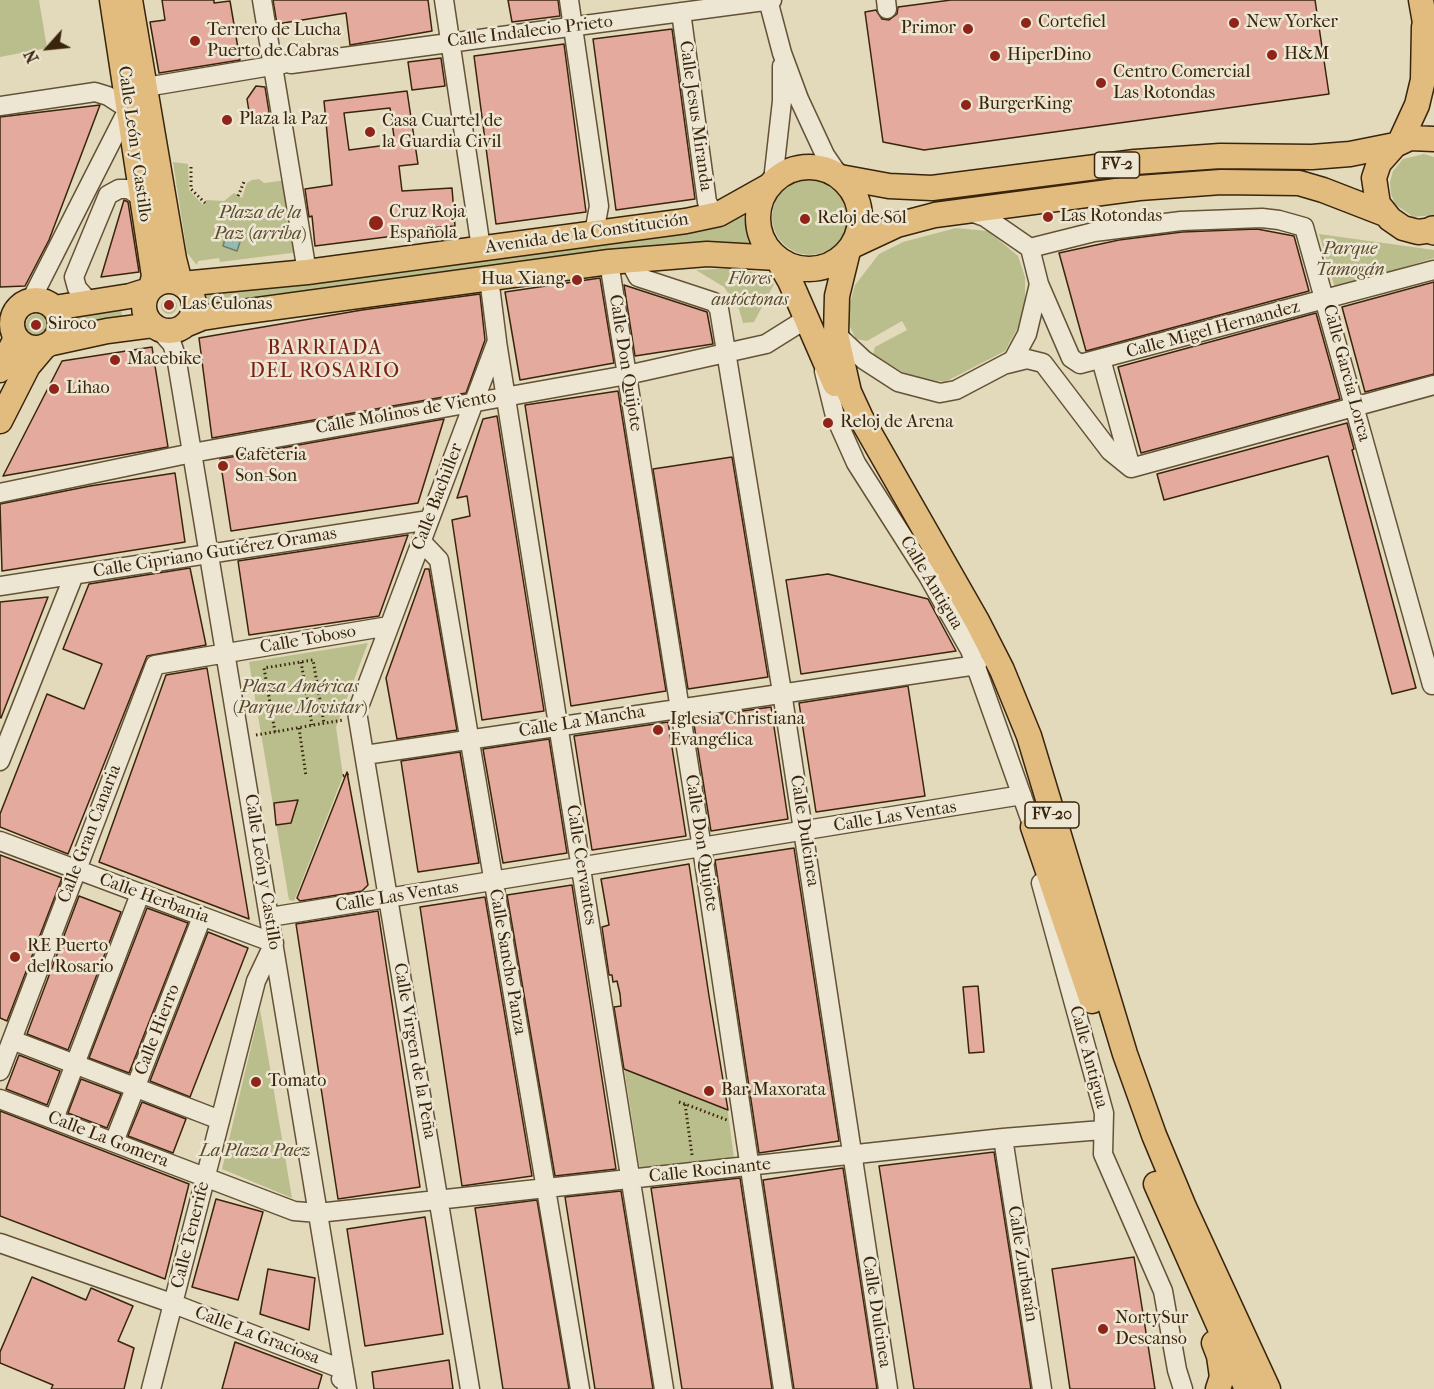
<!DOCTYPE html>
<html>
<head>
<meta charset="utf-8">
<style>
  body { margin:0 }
  #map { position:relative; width:1434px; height:1389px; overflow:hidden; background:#e3d9bb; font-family:"IM FELL French Canon",serif }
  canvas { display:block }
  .north { position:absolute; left:18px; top:18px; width:60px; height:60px; -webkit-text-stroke:4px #ede6d3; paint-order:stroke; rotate:243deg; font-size:16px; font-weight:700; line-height:24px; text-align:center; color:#39250b }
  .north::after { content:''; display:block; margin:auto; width:21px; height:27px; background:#39250b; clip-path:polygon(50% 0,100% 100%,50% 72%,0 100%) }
</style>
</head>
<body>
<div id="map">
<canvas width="1434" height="1389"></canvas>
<div class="north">N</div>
</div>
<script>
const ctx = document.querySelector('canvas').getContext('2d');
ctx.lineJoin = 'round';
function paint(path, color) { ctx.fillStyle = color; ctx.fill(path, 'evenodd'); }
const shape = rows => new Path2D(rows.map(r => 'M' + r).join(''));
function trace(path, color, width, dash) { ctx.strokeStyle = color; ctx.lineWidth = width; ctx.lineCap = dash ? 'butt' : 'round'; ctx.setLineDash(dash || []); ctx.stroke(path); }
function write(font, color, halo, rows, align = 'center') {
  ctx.font = font + ' "IM FELL French Canon",serif'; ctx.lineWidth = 5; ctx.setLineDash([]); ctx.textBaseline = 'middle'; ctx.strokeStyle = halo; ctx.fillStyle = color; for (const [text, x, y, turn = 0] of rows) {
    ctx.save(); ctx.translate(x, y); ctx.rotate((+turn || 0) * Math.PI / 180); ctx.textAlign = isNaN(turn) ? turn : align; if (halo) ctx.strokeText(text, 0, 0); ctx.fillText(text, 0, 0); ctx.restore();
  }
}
const green = shape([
  [0,0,39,0,47,48,0,57],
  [1424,154,1434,157,1434,215,1413,217,1395,204,1391,194,1390,182,1393,171,1403,159],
  [173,162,188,164,189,190,203,205,206,200,224,201,234,193,242,198,247,183,252,180,259,179,264,183,287,180,299,252,220,262,219,258,198,261,197,265,187,253],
  '772 217a38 38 0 1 1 76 0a38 38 0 1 1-76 0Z',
  [744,216,749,244,204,309,201,291,725,223],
  [956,228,988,231,1018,256,1025,277,1025,301,1018,327,1005,351,945,382,925,379,906,374,873,354,875,347,907,330,902,321,867,341,856,339,847,321,850,303,855,285,879,254,903,242],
  [1319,234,1434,250,1434,258,1335,288],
  [734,268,755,272,774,284,754,322,743,323,739,309,724,287,696,270],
  '161 306a8 8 0 1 1 16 0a8 8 0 1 1-16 0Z',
  [121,307,122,317,72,326,70,315],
  '26 325a11 11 0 1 1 22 0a11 11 0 1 1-22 0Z',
  [368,643,336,727,343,776,294,901,289,900,249,662],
  [260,1009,292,1198,222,1169],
  [624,1068,723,1108,727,1105,734,1158,640,1169]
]);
const water = shape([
  [227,231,242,236,237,251,223,246,227,231]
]);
const building = shape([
  [162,0,214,0,214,3,230,1,240,60,159,73,150,22,165,20,162,0],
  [273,0,428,0,432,31,350,45,346,13,277,24,273,0],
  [508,0,558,0,560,16,512,22,508,0],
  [951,0,1315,0,1329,94,924,150,883,142,865,12,876,10,882,19,889,20,897,14,898,7,951,0],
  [672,29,695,199,616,210,593,39,672,29],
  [564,44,586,212,496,224,474,56,564,44],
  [441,58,445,86,412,90,408,62,441,58],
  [256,86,265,87,269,112,261,124,250,118,247,99,256,86],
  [407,91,418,164,399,166,402,191,452,188,455,226,401,230,402,235,315,246,312,216,309,217,305,189,332,185,324,101,407,91],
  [390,108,395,144,349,150,344,113,390,108],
  [100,105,49,240,25,286,0,287,0,117,100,105],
  [124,200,128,202,139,272,101,277,124,200],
  [1257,229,1294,236,1309,291,1086,351,1059,253,1119,240,1182,232,1257,229],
  [600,278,614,363,520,380,505,292,600,278],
  [1434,282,1434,374,1365,392,1342,307,1434,282],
  [624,285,707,312,713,344,635,356,624,285],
  [480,294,485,340,466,393,212,438,199,338,362,310,480,294],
  [1316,313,1340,399,1141,453,1118,367,1316,313],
  [152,347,168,447,3,476,62,361,152,347],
  [618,391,666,691,571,706,525,405,618,391],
  [497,416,544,711,482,720,452,520,470,516,467,496,457,498,483,419,497,416],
  [444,419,418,503,231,531,220,459,444,419],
  [1347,423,1354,449,1352,450,1416,688,1392,694,1328,456,1164,500,1157,474,1347,423],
  [732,457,768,677,688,689,653,469,732,457],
  [175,473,185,542,2,571,0,504,90,486,175,473],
  [408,535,379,616,249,635,238,561,408,535],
  [190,568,206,645,147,656,68,854,0,827,0,814,47,694,84,709,102,664,63,649,89,584,190,568],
  [425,569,429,569,457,730,397,739,386,678,425,569],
  [828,574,928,599,956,651,801,674,786,580,828,574],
  [48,597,1,718,0,717,0,602,48,597],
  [207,668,249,919,99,862,166,675,207,668],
  [908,686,925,796,816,812,799,703,908,686],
  [771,707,788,819,711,831,693,718,771,707],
  [668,722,686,836,592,850,574,736,668,722],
  [549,739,567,853,503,863,483,749,549,739],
  [460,752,479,863,418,872,401,761,460,752],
  [347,772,368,885,362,891,300,901,297,898,347,772],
  [298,800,291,823,276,825,274,803,298,800],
  [794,848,839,1141,759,1153,715,860,794,848],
  [0,855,62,878,7,1021,0,1018,0,855],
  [689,864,709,996,728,1110,624,1069,614,1007,621,1006,620,994,617,981,613,982,612,975,609,975,602,927,609,925,601,879,689,864],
  [572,885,616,1169,555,1176,507,895,572,885],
  [79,896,121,912,68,1050,27,1034,79,896],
  [485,897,532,1176,462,1186,420,907,485,897],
  [147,908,188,923,129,1073,89,1058,147,908],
  [378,911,420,1187,338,1199,296,924,378,911],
  [208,932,248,948,190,1097,150,1081,208,932],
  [978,986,984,1052,969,1053,963,987,978,986],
  [19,1055,60,1071,47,1105,6,1089,19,1055],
  [81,1079,121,1094,107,1128,68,1113,81,1079],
  [142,1102,186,1119,173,1153,128,1136,142,1102],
  [0,1111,189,1184,165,1279,0,1216,0,1111],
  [994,1152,1031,1389,914,1389,879,1166,994,1152],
  [843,1168,877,1389,794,1389,763,1180,843,1168],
  [740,1178,772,1389,682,1389,651,1188,740,1178],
  [621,1191,653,1389,595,1389,565,1197,621,1191],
  [216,1199,263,1212,238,1300,192,1287,216,1199],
  [537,1200,569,1389,503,1389,475,1208,537,1200],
  [425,1217,443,1334,365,1346,347,1229,425,1217],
  [1134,1257,1155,1389,1070,1389,1052,1269,1134,1257],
  [268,1269,315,1278,309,1330,260,1314,268,1269],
  [32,1277,86,1300,91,1288,133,1306,118,1341,134,1348,124,1389,51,1389,53,1385,0,1363,0,1352,32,1277],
  [235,1342,322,1375,318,1389,222,1389,235,1342],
  [449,1360,453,1389,374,1389,372,1372,449,1360]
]);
const path = shape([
  [191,167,191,189,205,203],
  [238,196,244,182],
  [301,662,312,725],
  [299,728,306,776],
  [275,732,264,668,301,662,313,660,324,723],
  [256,735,343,720],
  [343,776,350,773],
  [679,1102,685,1104],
  [692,1155,685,1104,727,1120]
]);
const minor = shape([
  [262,0,307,272],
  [444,0,481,248],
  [569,0,599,206,594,233],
  [768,0,782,53,799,99,825,155,840,177],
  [886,0,887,9],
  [681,12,707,202,713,212,719,214],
  [291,64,772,0],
  [146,87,283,64],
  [0,106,95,92,108,96,128,109,31,300],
  [773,181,782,101,782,66],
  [1030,248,1094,232,1181,221,1262,218,1279,220,1304,227,1432,685],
  [629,260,638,277,714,302,719,309,782,692,888,1389],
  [609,262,702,848,783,1389],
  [1039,284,1071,358,1080,364,1434,270],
  [90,303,77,288,74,277,108,195,119,189,129,189,143,199],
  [157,327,172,344,176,356,347,1389],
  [836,334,864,360,898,382,940,393,956,390,1013,360,1027,334,1039,284,1030,248,985,217,968,211],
  [497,342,664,1389],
  [1101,359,1131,468],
  [1007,364,1027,359,1043,363,1110,451,1131,468],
  [824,371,835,416,856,463,928,576,970,650,1033,827],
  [1131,468,1434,385],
  [0,493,192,453,627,375,766,344,806,319],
  [421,541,439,560,580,1389],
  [0,586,429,520],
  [365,755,977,665],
  [0,761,74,575],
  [0,841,274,943,256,981,151,1389],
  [1041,883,1104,1113,1103,1154,1163,1291,1177,1370,1183,1389],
  [270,917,1022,795],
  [12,1040,220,1120],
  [0,1071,155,665,389,626],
  [0,1099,294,1211,318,1213,1003,1138,1102,1130],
  [54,1119,140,894],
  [1003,1138,1042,1389],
  [114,1142,202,917],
  [0,1243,174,1304,344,1370,341,1379],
  [470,1389,357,712,497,341,489,278]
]);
const major = shape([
  [112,0,154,276,151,288],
  [130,0,174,259,180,283],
  [1421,0,1428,40],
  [1400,142,1417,105,1423,80,1424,27],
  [1395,145,1379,163,1374,178,1378,204,1390,219,1403,228,1418,232,1434,230],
  '758 218a51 51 0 1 1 102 0a51 51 0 1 1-102 0Z',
  [840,177,889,186,932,188,1135,162,1220,156,1312,157,1350,154,1395,145,1410,138,1434,139],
  [852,246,897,225,935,215,1139,188,1221,182,1299,183,1323,190,1385,214],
  [848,251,837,296,836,334,849,392,861,418,977,621,1002,670,1029,736,1125,1054,1154,1135,1184,1207,1268,1389],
  [777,258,790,281,835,384],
  '144 306a25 25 0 1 1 50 0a25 25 0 1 1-50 0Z',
  [182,284,307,272,686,221,719,214,769,186],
  '12 324a24 24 0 1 1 48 0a24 24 0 1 1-48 0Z',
  [54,308,130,296,149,290],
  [185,325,202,318,234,313,609,262,707,254,777,258],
  [52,343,107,331,153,325],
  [0,370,16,338],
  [0,421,28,366,45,346],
  [1033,827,1092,1001],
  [1156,1184,1247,1389],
  [1214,1343,1219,1356,1222,1377,1218,1389]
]);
const highway = shape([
  [1433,230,1434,231]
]);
const markers = [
  [1026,23,6,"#8f2418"],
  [1234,23,6,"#8f2418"],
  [968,29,6,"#8f2418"],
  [195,41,6,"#8f2418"],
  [1272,55,6,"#8f2418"],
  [995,56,6,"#8f2418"],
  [1101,83,6,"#8f2418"],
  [966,105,6,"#8f2418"],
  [227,120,6,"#8f2418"],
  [370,132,6,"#8f2418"],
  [1048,217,6,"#8f2418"],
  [805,219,6,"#8f2418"],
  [376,223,8,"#8f2418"],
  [577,280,6,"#8f2418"],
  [169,305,6,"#8f2418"],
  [36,325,6,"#8f2418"],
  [115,360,6,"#8f2418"],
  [54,389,6,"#8f2418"],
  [828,423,6,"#8f2418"],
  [223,466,6,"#8f2418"],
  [658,730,6,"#8f2418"],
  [15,957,6,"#8f2418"],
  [256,1082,6,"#8f2418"],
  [709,1091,6,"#8f2418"],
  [1103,1329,6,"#8f2418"]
];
const shields = [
  [1117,165,45],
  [1052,815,54]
];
const shieldNames = [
  ["FV-2",1117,165],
  ["FV-20",1052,815]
];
const poiNames = [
  ["Cortefiel",1038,23],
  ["New Yorker",1246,23],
  ["Primor",956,29,"right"],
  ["Terrero de Lucha",207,31],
  ["Puerto de Cabras",207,52],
  ["H&M",1284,55],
  ["HiperDino",1007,56],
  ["Centro Comercial",1113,73],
  ["Las Rotondas",1113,94],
  ["BurgerKing",978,105],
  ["Plaza la Paz",239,120],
  ["Casa Cuartel de",382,122],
  ["la Guardia Civil",382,143],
  ["Cruz Roja",389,213],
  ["Española",389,234],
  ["Las Rotondas",1060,217],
  ["Reloj de Sol",817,219],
  ["Hua Xiang",565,280,"right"],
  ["Las Culonas",181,305],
  ["Siroco",48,325],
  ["Macebike",127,360],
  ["Lihao",66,389],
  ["Reloj de Arena",840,423],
  ["Cafeteria",235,456],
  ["Son-Son",235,477],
  ["Iglesia Christiana",670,720],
  ["Evangélica",670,741],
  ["RE Puerto",27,947],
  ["del Rosario",27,968],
  ["Tomato",268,1082],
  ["Bar Maxorata",721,1091],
  ["NortySur",1115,1319],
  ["Descanso",1115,1340]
];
const streetNames = [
  ["Calle Indalecio Prieto",530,32,-7],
  ["Calle Jesus Miranda",695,116,82],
  ["Calle León y Castillo",134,144,82],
  ["Avenida de la Constitución",587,234,-8],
  ["Calle Migel Hernandez",1213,330,-15],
  ["Calle Don Quijote",625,363,81],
  ["Calle Garcia Lorca",1346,373,75],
  ["Calle Molinos de Viento",406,413,-10],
  ["Calle Bachiller",438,497,-69],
  ["Calle Cipriano Gutiérez Oramas",215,553,-9],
  ["Calle Antigua",931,583,59],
  ["Calle Toboso",308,640,-10],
  ["Calle La Mancha",582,722,-9],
  ["Calle Las Ventas",895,817,-9],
  ["Calle Dulcinea",804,831,81],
  ["Calle Gran Canaria",90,834,-69],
  ["Calle Don Quijote",701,843,81],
  ["Calle Cervantes",581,865,81],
  ["Calle León y Castillo",262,872,81],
  ["Calle Las Ventas",397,897,-9],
  ["Calle Herbania",154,899,20],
  ["Calle Sancho Panza",507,962,80],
  ["Calle Hierro",158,1030,-69],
  ["Calle Virgen de la Peña",414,1051,80],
  ["Calle Antigua",1088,1057,75],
  ["Calle La Gomera",108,1140,21],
  ["Calle Rocinante",710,1171,-6],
  ["Calle Tenerife",191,1235,-76],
  ["Calle Zurbarán",1022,1264,81],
  ["Calle Dulcinea",876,1312,81],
  ["Calle La Graciosa",257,1336,21]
];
const parkNames = [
  ["Plaza de la",260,214],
  ["Paz (arriba)",260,235],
  ["Parque",1350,250],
  ["Tamogán",1350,271],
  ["Flores",750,280],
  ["autóctonas",750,301],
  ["Plaza Américas",300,688],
  ["(Parque Movistar)",300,709],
  ["La Plaza Paez",255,1152]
];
const neighbourhoodNames = [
  ["BARRIADA",325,349],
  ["DEL ROSARIO",325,372]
];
paint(green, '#babe8c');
paint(water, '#95baaf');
trace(water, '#707e6d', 1.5);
paint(building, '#e4aa9d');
trace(building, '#39250b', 1.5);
trace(minor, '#645237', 21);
trace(major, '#39250b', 27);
trace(highway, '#39250b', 30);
trace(path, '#39250b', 3, [1.5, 3]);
trace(minor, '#ede6d3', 18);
trace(major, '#e2bc7e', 24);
trace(highway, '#e2bc7e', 27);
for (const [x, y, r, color] of markers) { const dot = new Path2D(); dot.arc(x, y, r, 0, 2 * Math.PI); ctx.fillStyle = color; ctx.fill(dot); trace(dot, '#ede6d3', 2); }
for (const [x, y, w] of shields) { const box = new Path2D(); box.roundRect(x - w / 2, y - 13, w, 26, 4.5); ctx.fillStyle = '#ede6d3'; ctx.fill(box); trace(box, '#39250b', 1.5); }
write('bold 16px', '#39250b', null, shieldNames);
write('18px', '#39250b', '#ede6d3', poiNames, 'left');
write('18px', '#39250b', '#ede6d3', streetNames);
write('italic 18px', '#594b2b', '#ede6d3', parkNames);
ctx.letterSpacing = '1.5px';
write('20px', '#7a1f14', '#ede6d3', neighbourhoodNames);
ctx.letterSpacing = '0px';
</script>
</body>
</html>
